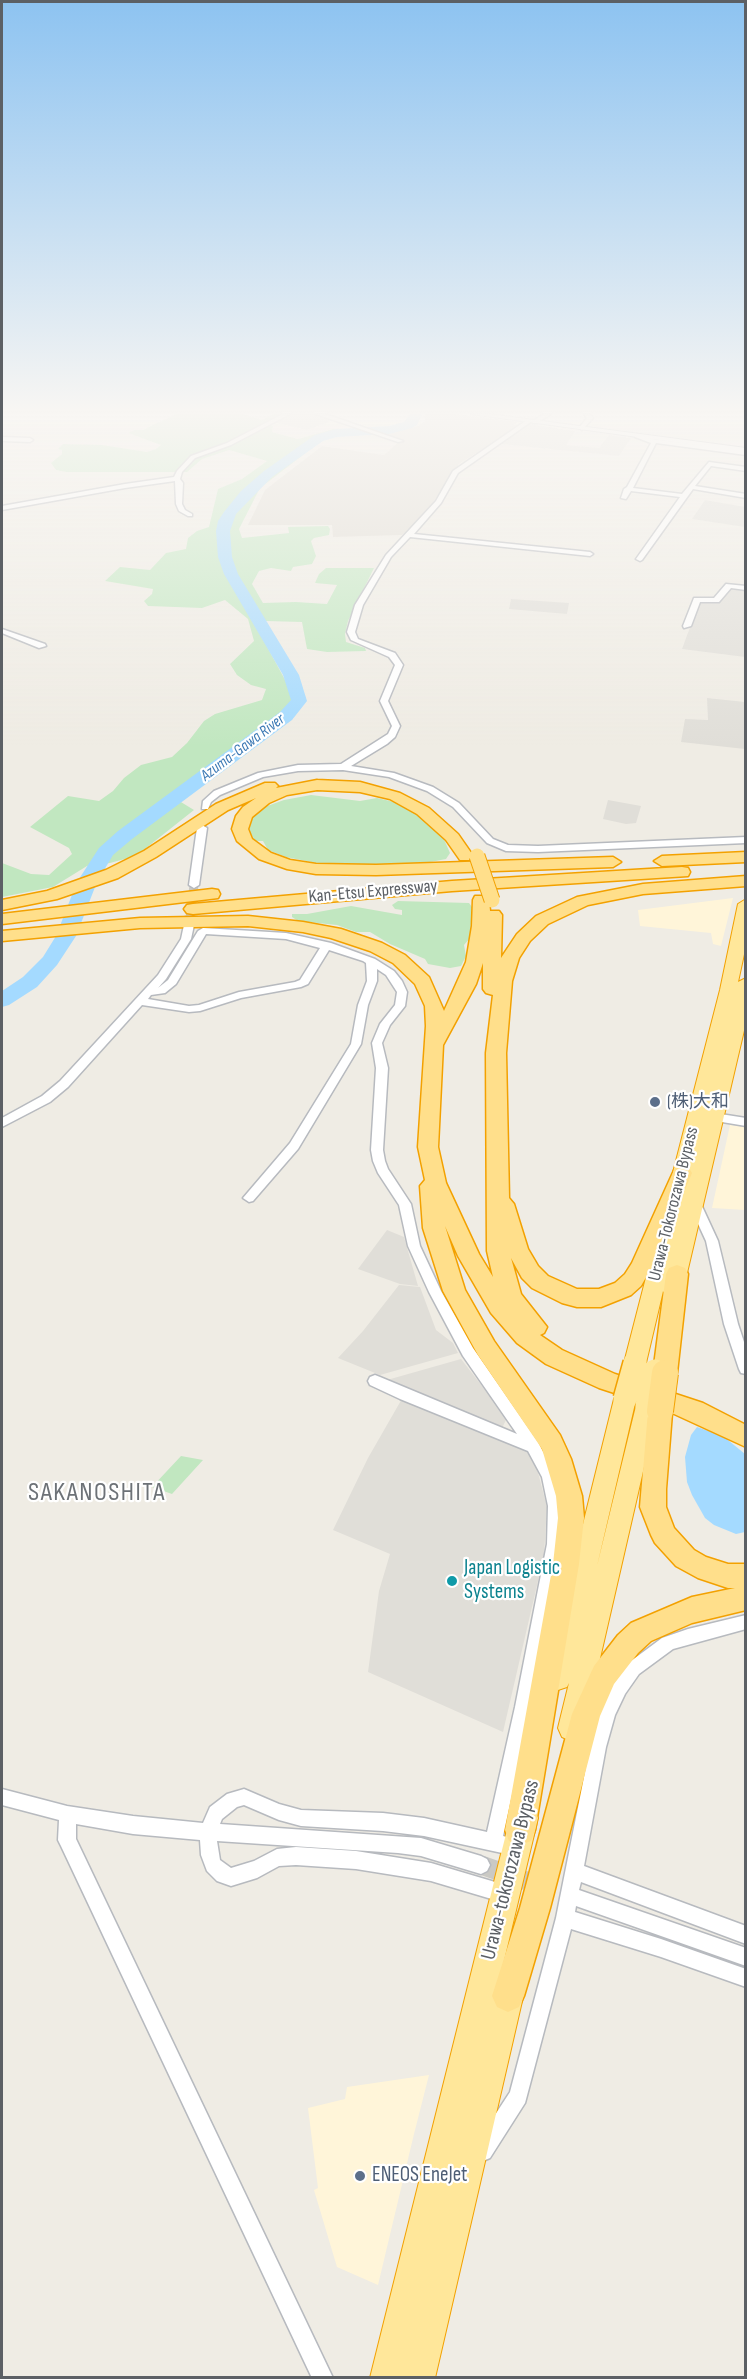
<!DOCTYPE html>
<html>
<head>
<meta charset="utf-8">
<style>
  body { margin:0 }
  #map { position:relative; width:747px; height:2379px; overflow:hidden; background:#efece4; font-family:"Sofia Sans Condensed",sans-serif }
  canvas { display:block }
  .frame { position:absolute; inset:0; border:3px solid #5c6065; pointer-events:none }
</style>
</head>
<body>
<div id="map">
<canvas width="747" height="2379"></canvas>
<div class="frame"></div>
</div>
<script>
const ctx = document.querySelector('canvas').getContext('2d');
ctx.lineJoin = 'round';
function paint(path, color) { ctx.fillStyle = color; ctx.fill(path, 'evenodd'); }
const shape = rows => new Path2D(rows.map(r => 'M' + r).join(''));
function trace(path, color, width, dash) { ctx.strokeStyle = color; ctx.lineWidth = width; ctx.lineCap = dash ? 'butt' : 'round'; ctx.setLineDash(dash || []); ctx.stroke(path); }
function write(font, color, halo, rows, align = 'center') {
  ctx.font = font + ' "Sofia Sans Condensed","Noto Sans JP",sans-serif'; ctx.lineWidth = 4.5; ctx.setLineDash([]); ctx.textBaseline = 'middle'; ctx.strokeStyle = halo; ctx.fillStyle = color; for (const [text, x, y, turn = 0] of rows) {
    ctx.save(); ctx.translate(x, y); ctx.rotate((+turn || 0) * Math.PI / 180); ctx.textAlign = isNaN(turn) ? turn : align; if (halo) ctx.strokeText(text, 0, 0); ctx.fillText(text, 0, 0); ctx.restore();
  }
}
const commercial = shape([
  [733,898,721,946,713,944,711,933,640,926,638,910],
  [730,1125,745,1127,745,1210,712,1208],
  [429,2075,414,2134,378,2285,337,2267,314,2190,318,2188,308,2108,345,2099,347,2087]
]);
const industrial = shape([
  [290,414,315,414,331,421,307,430,274,422],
  [529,424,575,431,566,445,599,448,609,435,631,438,619,456,501,444],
  [705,500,745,507,745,527,692,519],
  [731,588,745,590,745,657,682,649,700,600,718,601],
  [511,599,569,603,567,614,509,609],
  [707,698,745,702,745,749,681,742,685,719,708,720],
  [608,800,641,806,636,823,626,824,603,819],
  [387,1230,404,1237,418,1286,400,1284,358,1269],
  [399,1285,420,1287,436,1330,453,1343,458,1353,380,1375,338,1358,363,1331],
  [461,1359,507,1418,502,1428,417,1395,387,1380],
  [403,1397,526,1446,536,1465,547,1507,544,1555,503,1732,368,1672,379,1591,390,1554,333,1530,368,1458]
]);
const education = shape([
  [425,414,455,414,517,422,514,425,519,426,459,464,426,513,402,535,333,537,332,525,248,525,265,490,322,446,384,455,401,440,384,434,418,426,425,421]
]);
const green = shape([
  [176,414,242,414,262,420,274,414,285,414,268,423,273,426,272,432,298,439,333,429,353,429,328,436,260,488,239,529,242,538,289,533,288,527,328,526,330,529,329,535,314,538,311,541,316,556,312,564,293,567,291,571,271,568,259,571,252,584,263,603,296,602,327,604,337,585,315,583,319,574,326,568,374,568,348,621,345,634,346,642,365,648,366,651,327,652,307,649,302,622,266,621,264,641,296,700,285,713,171,796,194,810,136,856,110,863,87,866,53,887,2,897,2,863,31,874,49,875,72,854,69,848,30,827,68,796,99,801,113,791,124,778,141,765,172,757,187,743,204,721,215,714,262,700,266,689,251,685,237,675,230,664,254,641,248,619,225,600,202,608,148,606,144,601,152,594,153,589,105,581,120,567,150,570,166,553,186,549,188,538,197,531,209,527,218,489,242,479,267,461,229,450,202,459,187,472,66,472,56,470,51,463,62,454,62,450,58,449,63,444,102,445,147,452,156,449,161,445,128,433,134,430,143,430],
  [311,795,360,801,377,798,403,804,416,812,443,837,450,853,446,859,425,863,363,866,321,864,286,857,268,850,263,841,255,841,248,829,250,820,259,809,284,800],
  [398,901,469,903,472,907,470,938,464,945,466,956,461,966,450,968,428,964,425,959,390,944,370,932,356,932,337,925,298,921,292,917,292,914,307,914,351,906,402,915,402,910,395,909,392,905],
  [181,1456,203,1460,172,1494,152,1487]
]);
const water = shape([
  [697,1427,723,1436,745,1454,745,1532,736,1534,714,1525,705,1518,692,1495,687,1482,685,1457,691,1435]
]);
const river = shape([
  [410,414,422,414,417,425,412,428,389,434,337,437,323,441,272,477,236,514,230,531,232,557,238,574,299,675,307,701,292,720,132,839,113,855,97,882,76,936,57,965,37,987,9,1005,2,1007,2,991,23,977,43,957,56,936,77,882,99,848,118,831,280,712,291,700,283,675,224,574,218,557,216,531,218,521,224,512,241,491,264,471,315,435,336,429,389,426,404,422,410,414]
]);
const minorTunnelFar2 = shape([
  [190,918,194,885]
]);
const minorTunnelFar1 = shape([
  [189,925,190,916]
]);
const minorTunnel = shape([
  [481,1865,575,1898]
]);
const minor = shape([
  [283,414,290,414,231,445,195,458,182,472,180,479,183,483,182,504,185,510,192,514,192,516,188,516,179,511,176,504,175,481,125,488,2,510,2,506,125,484,174,477,177,471,191,456,227,443,283,414],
  [316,414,325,414,403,441,398,442,316,414],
  [544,414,551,414,537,423,533,423,533,421,544,414],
  [584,414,590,414,593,418,582,430,579,428,587,418,584,414],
  [527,420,532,421,458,473,441,503,414,534,590,552,593,554,590,556,410,537,391,557,363,605,355,632,358,639,395,653,403,665,388,701,400,726,395,737,387,744,351,766,394,773,433,787,459,803,493,839,508,845,538,846,746,837,746,843,538,852,506,851,487,843,453,807,427,791,389,777,343,770,298,771,263,777,220,795,211,802,208,809,202,809,203,801,214,791,258,773,298,765,341,764,388,734,392,726,380,701,395,665,389,657,351,640,347,632,355,605,386,555,436,501,453,471,527,420],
  [637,434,652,439,746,451,746,455,656,443,633,488,682,494,709,462,746,467,746,471,711,466,695,486,746,494,746,498,693,489,642,560,640,561,636,559,680,497,631,491,626,499,621,498,624,489,627,487,651,443,635,437,637,434],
  [2,437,30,438,33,440,30,442,2,441,2,437],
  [726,584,746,586,746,590,731,588,719,602,700,602,691,626,684,628,683,626,694,598,714,598,726,584],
  [2,629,45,644,46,646,39,648,2,633,2,629],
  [202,825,207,828,199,885,194,888,189,885,197,828,202,825],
  [189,922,194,925,191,939,166,979,158,988,168,980,198,931,203,928,286,933,331,943,375,959,394,971,402,981,407,992,405,1006,390,1025,382,1043,388,1068,383,1150,385,1161,388,1169,411,1204,420,1246,441,1291,473,1348,538,1442,556,1477,562,1506,561,1544,531,1707,503,1836,522,1841,525,1847,522,1853,516,1856,424,1836,383,1831,301,1826,279,1820,244,1805,237,1807,222,1819,220,1824,421,1838,481,1856,487,1859,490,1865,487,1871,481,1874,421,1856,398,1853,217,1841,220,1860,231,1868,254,1861,277,1849,296,1847,356,1851,431,1863,505,1885,511,1888,514,1894,511,1900,505,1903,431,1881,356,1869,296,1865,279,1866,257,1878,231,1886,217,1881,207,1871,201,1855,200,1840,133,1834,76,1824,76,1839,333,2378,312,2378,61,1846,58,1840,59,1820,2,1805,2,1789,67,1806,133,1816,203,1823,210,1807,227,1794,244,1789,279,1804,301,1810,383,1813,424,1818,487,1832,515,1707,547,1544,548,1506,542,1477,528,1451,400,1399,370,1385,368,1381,370,1377,375,1375,380,1377,517,1434,463,1356,429,1292,408,1246,399,1205,378,1173,373,1161,371,1150,376,1068,372,1043,380,1024,395,1005,397,992,386,975,377,969,377,981,368,1005,361,1044,298,1149,253,1201,249,1202,243,1198,290,1143,351,1044,358,1005,367,981,366,963,363,961,329,950,308,984,301,987,241,998,200,1011,189,1012,142,1005,68,1087,50,1102,2,1127,2,1118,42,1096,60,1081,158,975,181,939,184,925,189,922],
  [206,934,286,939,320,948,300,980,295,982,239,992,199,1005,189,1006,148,999,151,995,165,993,176,984,206,934],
  [714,1113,746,1118,746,1126,710,1120,708,1117,714,1113],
  [694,1198,700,1202,718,1241,738,1324,746,1348,746,1374,741,1373,739,1369,724,1324,706,1241,688,1202,694,1198],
  [746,1615,746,1629,673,1649,639,1674,625,1694,615,1715,606,1747,584,1866,746,1926,746,1944,581,1882,579,1890,746,1948,746,1966,576,1906,575,1912,661,1939,746,1969,746,1987,661,1957,571,1929,525,2103,490,2158,483,2161,476,2158,473,2151,476,2144,510,2092,556,1918,590,1747,599,1714,613,1684,627,1664,662,1638,688,1629,746,1615]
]);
const tertiary = shape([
  [471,414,489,414,746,448,746,452,471,414]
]);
const trunk = shape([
  [746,899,746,945,738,982,746,978,746,1022,683,1290,680,1296,673,1298,666,1296,663,1291,646,1363,643,1369,635,1372,627,1369,624,1363,720,990,738,904,746,899],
  [625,1390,633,1392,636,1399,597,1566,636,1406,639,1399,647,1397,655,1399,658,1406,584,1728,580,1737,571,1741,562,1737,558,1728,569,1683,567,1687,558,1690,549,1687,545,1678,614,1399,617,1392,625,1390],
  [524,1804,534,1808,538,1818,501,1973,511,1969,522,1973,526,1984,435,2378,370,2378,510,1818,514,1808,524,1804]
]);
const motorway = shape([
  [317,780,360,782,400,793,429,808,458,834,474,857,472,860,460,860,446,840,417,814,390,799,360,792,317,790,287,795,269,803,252,817,248,829,252,839,271,853,290,860,316,864,376,865,613,857,621,862,613,867,376,875,316,874,287,869,259,859,237,841,232,829,236,816,243,807,256,798,228,810,156,857,118,878,57,899,2,910,2,900,47,891,106,870,144,851,216,804,265,783,275,783,278,786,276,788,317,780],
  [746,852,746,862,662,866,654,861,662,856,746,852],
  [682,867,688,868,690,872,688,876,452,891,193,914,187,913,184,909,187,905,193,904,452,881,682,867],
  [746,876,746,886,643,894,588,905,548,924,530,941,519,958,512,981,506,1053,509,1198,514,1204,528,1249,538,1266,548,1276,577,1289,599,1289,615,1283,625,1274,632,1263,675,1168,682,1165,689,1168,692,1173,653,1265,641,1286,631,1295,601,1307,577,1307,562,1303,532,1288,522,1278,511,1258,521,1294,547,1327,544,1333,540,1335,562,1350,615,1374,703,1403,746,1425,746,1447,672,1413,666,1489,666,1507,674,1528,694,1550,706,1557,728,1564,746,1564,746,1610,692,1623,651,1641,638,1653,614,1684,600,1716,550,1908,524,1996,519,2007,508,2012,497,2007,492,1996,520,1908,572,1714,594,1666,618,1635,631,1623,692,1597,735,1588,728,1588,698,1578,676,1566,655,1543,651,1535,640,1507,648,1411,651,1405,599,1388,546,1364,517,1343,491,1313,458,1256,445,1226,465,1290,494,1341,560,1435,571,1459,582,1496,584,1518,579,1564,535,1830,531,1841,520,1845,509,1841,505,1830,553,1564,558,1518,556,1496,542,1449,478,1355,443,1291,423,1228,420,1186,425,1180,418,1147,426,1026,425,1006,415,984,393,963,370,951,331,938,303,932,248,926,140,928,2,941,2,931,140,918,248,916,303,922,341,929,382,943,405,955,429,977,444,1011,466,962,472,926,473,900,475,896,487,896,489,900,490,911,499,911,502,915,501,958,517,934,536,916,577,897,643,884,746,876],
  [483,963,483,989,486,993,493,995,486,1053,487,1251,493,1277,479,1254,446,1183,438,1147,443,1045,476,984,483,963],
  [212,889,218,890,220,894,218,898,2,924,2,914,212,889],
  [677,1265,685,1268,688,1274,677,1373,673,1380,665,1383,657,1380,653,1373,666,1274,669,1268,677,1265]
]);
const trunkBridge = shape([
  [625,1399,635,1363],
  [647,1406,655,1371]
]);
const motorwayBridgeFar1 = shape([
  [477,856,492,900]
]);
const motorwayBridge = shape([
  [660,1411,665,1373]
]);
const markers = [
  [655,1102,6,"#5c6f8a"],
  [452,1581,6,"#0f9aa8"],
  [360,2176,6,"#5c6f8a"]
];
const farWaternames = [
  ["Azuma-Gawa River",243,748,-37]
];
const streetNames = [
  ["Kan-Etsu Expressway",373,892,-5],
  ["Urawa-Tokorozawa Bypass",674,1204,-76]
];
const serviceNames = [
  ["(株)大和",667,1102]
];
const nearCulturenames = [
  ["Japan Logistic",464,1569],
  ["Systems",464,1593]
];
const nearStreetnames = [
  ["Urawa-tokorozawa Bypass",511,1870,-76]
];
const nearServicenames = [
  ["ENEOS EneJet",372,2176]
];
const nearQuarternames = [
  ["SAKANOSHITA",97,1493]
];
paint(commercial, '#fff5d9');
paint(industrial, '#e0ded8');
paint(education, '#dfdbd2');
paint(green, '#c1e7c0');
paint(water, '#a4daff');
paint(river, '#a4daff');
trace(minorTunnelFar2, '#cac9c4', 9, [9, 4.5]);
trace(minorTunnelFar1, '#cac9c4', 11, [11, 5]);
trace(minorTunnel, '#cac9c4', 19, [19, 10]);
trace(minor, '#b7babf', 3);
trace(tertiary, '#b7babf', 2);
trace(trunk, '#f3a100', 2);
trace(motorway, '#f3a100', 3);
paint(minor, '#fff');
paint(tertiary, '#fff');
paint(trunk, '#ffe79a');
paint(motorway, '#ffdf8b');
trace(trunkBridge, '#f3a100', 26, []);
trace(motorwayBridgeFar1, '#f3a100', 17, []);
trace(motorwayBridge, '#f3a100', 28, []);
trace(trunkBridge, '#ffe79a', 23);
trace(motorwayBridgeFar1, '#ffdf8b', 15);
trace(motorwayBridge, '#ffdf8b', 26);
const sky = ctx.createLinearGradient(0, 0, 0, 747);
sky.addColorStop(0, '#8dc3f1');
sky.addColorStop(0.55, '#f8f6f3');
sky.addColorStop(1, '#f8f6f300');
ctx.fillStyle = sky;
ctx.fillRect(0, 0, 747, 747);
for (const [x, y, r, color] of markers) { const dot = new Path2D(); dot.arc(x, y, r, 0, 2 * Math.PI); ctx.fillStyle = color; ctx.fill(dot); trace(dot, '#fff', 2); }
write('italic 16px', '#3d7ab5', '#fff', farWaternames);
write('18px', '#5c6065', '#fff', streetNames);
write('18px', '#4e5e75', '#fff', serviceNames, 'left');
write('21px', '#0d838f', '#fff', nearCulturenames, 'left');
write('21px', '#5c6065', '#fff', nearStreetnames);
write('21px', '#4e5e75', '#fff', nearServicenames, 'left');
ctx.letterSpacing = '1.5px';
write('26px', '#6d7277', '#fff', nearQuarternames);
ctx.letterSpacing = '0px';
</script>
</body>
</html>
